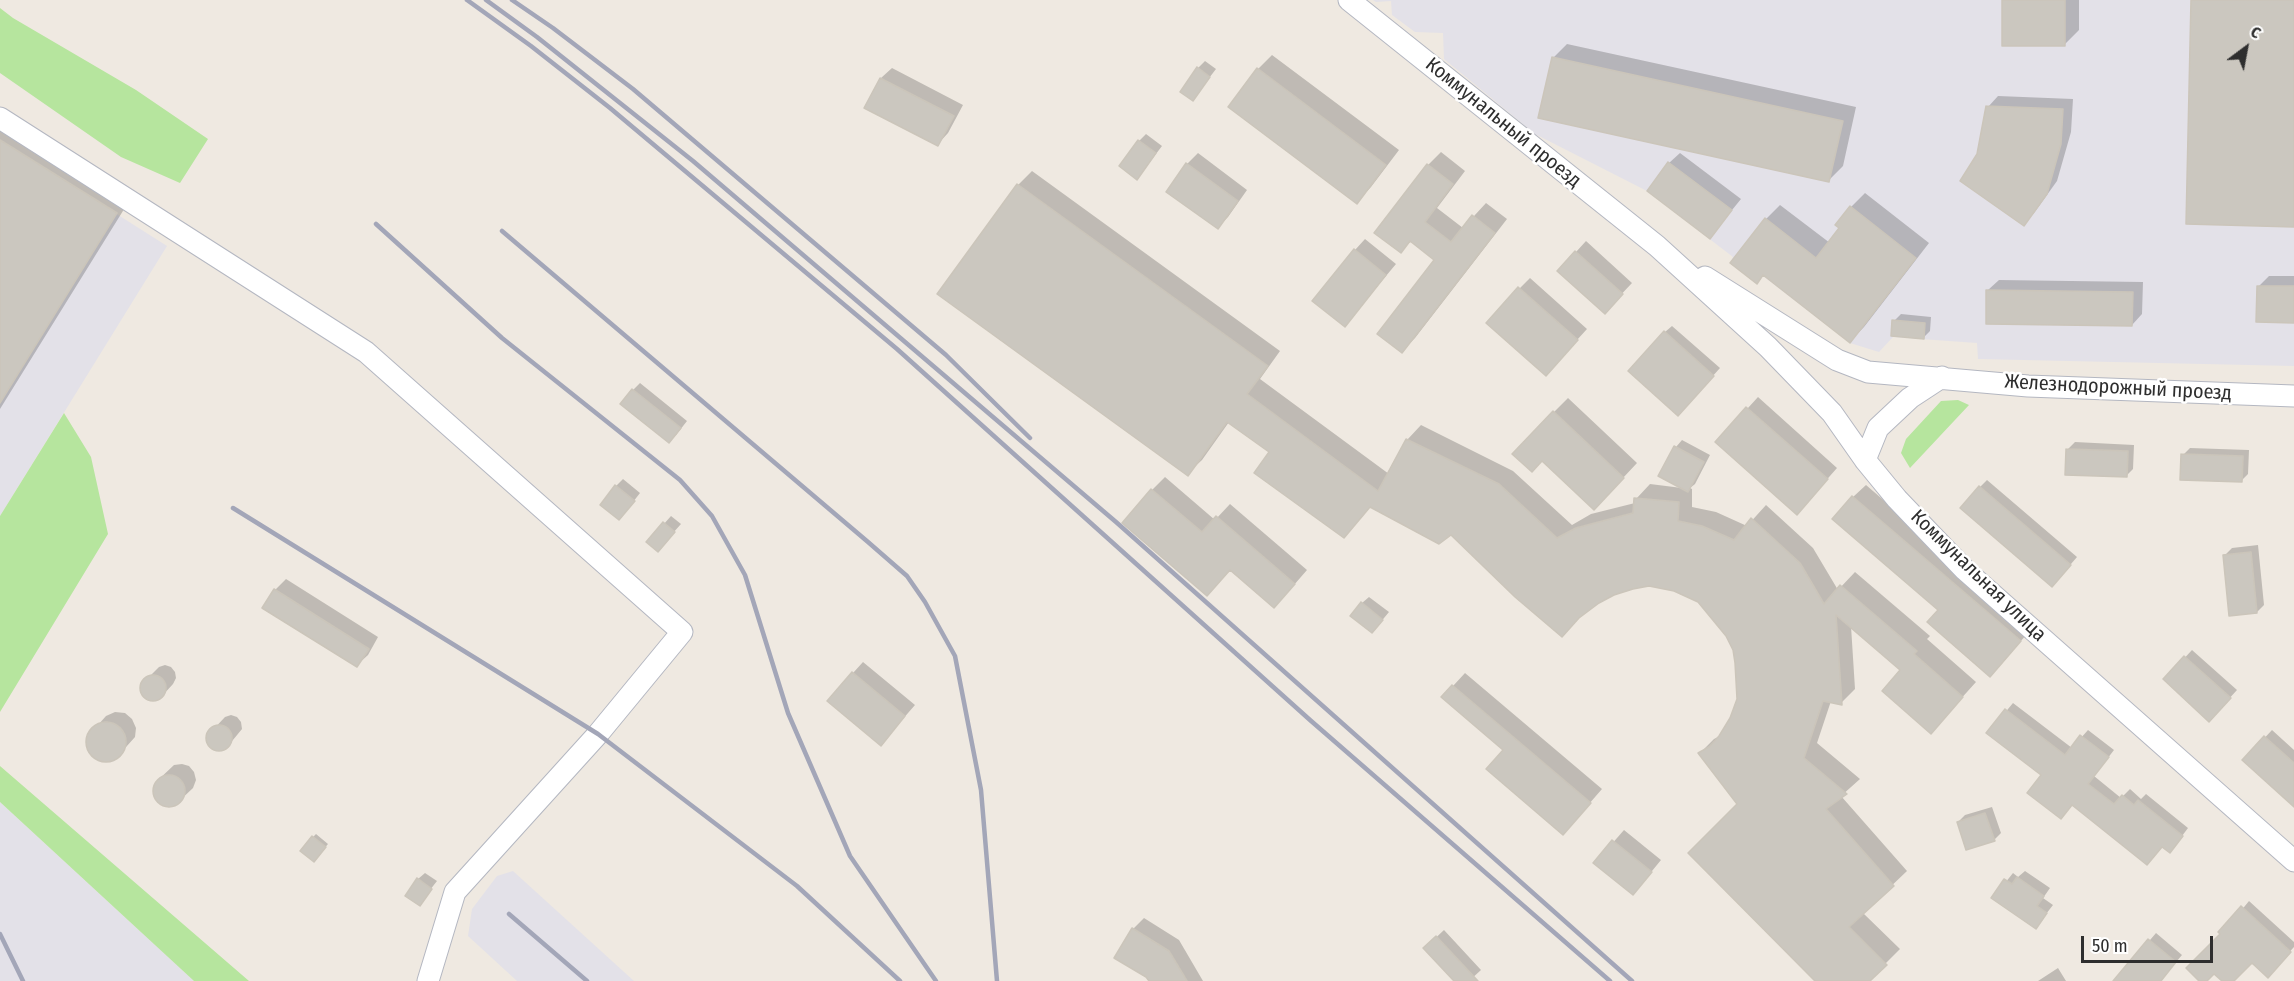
<!DOCTYPE html>
<html>
<head>
<meta charset="utf-8">
<style>
  body { margin:0 }
  #map { position:relative; width:2294px; height:981px; overflow:hidden; background:#efe9e1; font-family:"Fira Sans Condensed",sans-serif }
  canvas { display:block }
  .north { position:absolute; left:2216px; top:18px; width:60px; height:60px; -webkit-text-stroke:4px #fff; paint-order:stroke; rotate:32deg; font-size:16px; font-weight:700; line-height:24px; text-align:center; color:#2e2e2e }
  .north::after { content:''; display:block; margin:auto; width:21px; height:27px; background:#2e2e2e; clip-path:polygon(50% 0,100% 100%,50% 72%,0 100%) }
  .scale { position:absolute; left:2081px; top:936px; width:132px; height:27px; box-sizing:border-box; border:3px solid #2e2e2e; border-top:0; padding-left:8px; font-size:18px; line-height:21px; white-space:nowrap; color:#2e2e2e; -webkit-text-stroke:4px #fff; paint-order:stroke }
</style>
</head>
<body>
<div id="map">
<canvas width="2294" height="981"></canvas>
<div class="north">С</div>
<div class="scale">50 m</div>
</div>
<script>
const ctx = document.querySelector('canvas').getContext('2d');
ctx.lineJoin = 'round';
function paint(path, color) { ctx.fillStyle = color; ctx.fill(path, 'evenodd'); }
const shape = rows => new Path2D(rows.map(r => 'M' + r).join(''));
function trace(path, color, width, dash) { ctx.strokeStyle = color; ctx.lineWidth = width; ctx.lineCap = dash ? 'butt' : 'round'; ctx.setLineDash(dash || []); ctx.stroke(path); }
function write(font, color, halo, rows, align = 'center') {
  ctx.font = font + ' "Fira Sans Condensed",sans-serif'; ctx.lineWidth = 5; ctx.setLineDash([]); ctx.textBaseline = 'middle'; ctx.strokeStyle = halo; ctx.fillStyle = color; for (const [text, x, y, turn = 0] of rows) {
    ctx.save(); ctx.translate(x, y); ctx.rotate((+turn || 0) * Math.PI / 180); ctx.textAlign = isNaN(turn) ? turn : align; if (halo) ctx.strokeText(text, 0, 0); ctx.fillText(text, 0, 0); ctx.restore();
  }
}
const industrial = shape([
  [1373,0,2294,0,2294,366,1978,359,1977,343,1893,337,1879,352,1850,343,1763,276,1757,284,1730,263,1733,257,1647,191,1535,134,1444,59,1443,33,1415,32,1392,15,1391,1,1376,2],
  [0,140,167,246,0,516],
  [0,802,194,981,0,981],
  [513,871,634,981,517,981,468,936,472,909,497,876]
]);
const green = shape([
  [0,8,13,18,136,90,208,139,180,183,121,157,0,73],
  [1958,400,1969,405,1910,468,1901,453,1906,439,1941,401],
  [64,413,91,457,108,534,0,712,0,516],
  [0,766,249,981,194,981,0,802]
]);
const shadow = shape([
  [2004,0,2079,0,2079,30,2065,44],
  [1567,44,1856,107,1843,166,1829,180,1553,58],
  [1272,55,1399,150,1371,187,1357,202,1258,69],
  [1205,61,1216,69,1193,99,1198,68],
  [892,68,963,105,948,133,938,144,881,78],
  [1998,96,2073,99,2071,132,2057,181,2034,213,2024,224,1979,155,1988,107],
  [0,118,131,198,0,409],
  [1146,134,1162,146,1143,171,1139,141],
  [1441,152,1465,171,1437,208,1463,228,1486,203,1507,219,1415,338,1402,351,1436,260,1412,240,1401,251,1428,165],
  [1198,153,1247,190,1228,217,1218,227,1187,164],
  [1680,153,1741,199,1710,237,1669,163],
  [1032,171,1280,351,1260,379,1389,474,1407,440,1421,425,1513,471,1572,525,1591,514,1635,503,1636,499,1650,484,1682,488,1660,476,1676,447,1682,440,1710,455,1695,484,1690,488,1692,489,1692,507,1716,512,1747,526,1766,505,1813,548,1838,590,1855,572,1930,636,1927,639,1976,682,1931,732,1902,670,1851,626,1855,689,1841,703,1831,701,1817,743,1860,779,1841,796,1907,871,1863,913,1900,949,1868,981,1817,981,1739,805,1700,753,1714,739,1722,735,1732,718,1738,699,1734,650,1727,636,1699,601,1674,589,1649,585,1451,533,1371,506,1344,536,1271,452,1229,422,1202,460,1187,474,1018,185],
  [1865,193,1929,243,1864,327,1850,341,1764,274,1757,282,1766,219,1780,205,1830,243,1841,228,1851,207],
  [1365,239,1396,264,1345,325,1355,250],
  [1586,241,1632,283,1615,301,1576,252],
  [2269,276,2294,276,2294,321,2258,287],
  [1530,278,1587,329,1556,363,1519,289],
  [1999,280,2143,282,2142,314,2132,325,1988,290],
  [1901,314,1931,317,1930,331,1923,338,1894,321],
  [1672,326,1720,368,1685,407,1665,332],
  [640,383,687,421,676,435,633,390],
  [1758,397,1837,468,1807,502,1717,442],
  [1568,398,1637,463,1608,494,1554,412],
  [2075,442,2134,445,2133,469,2126,476,2068,449],
  [2190,448,2249,450,2248,474,2241,481,2183,455],
  [1165,477,1215,520,1230,504,1307,570,1287,593,1231,569,1207,594,1152,490],
  [623,479,640,493,626,511,616,486],
  [1987,480,2077,557,2059,578,1980,487],
  [1866,485,2032,628,2003,662,1940,610,1853,497],
  [671,516,681,524,664,543,648,542],
  [2258,545,2264,605,2257,612,2225,555,2232,548],
  [286,579,378,637,368,655,357,665,275,590],
  [1369,597,1389,612,1379,624,1362,603],
  [2192,650,2237,690,2216,713,2165,679],
  [863,662,915,705,881,744,853,673],
  [165,665,171,667,175,672,176,678,173,684,162,696,156,699,150,699,144,696,142,690,143,683,159,667],
  [1465,673,1602,789,1575,820,1505,750,1453,686],
  [2013,703,2072,748,2088,730,2114,750,2094,776,2121,798,2130,789,2141,799,2146,794,2188,828,2176,844,2163,845,2147,863,2073,804,2061,817,2043,774,1988,733],
  [115,712,125,713,132,719,136,728,135,737,118,756,109,760,99,759,92,753,88,744,89,735,106,716],
  [231,715,237,717,241,722,242,729,228,746,223,749,216,749,211,746,208,740,209,734,225,717],
  [2272,730,2294,750,2294,794,2244,760],
  [182,764,189,766,194,772,196,780,193,788,176,804,168,806,161,803,155,797,154,790,156,782,174,765],
  [1992,807,2001,833,1994,840,1958,822,1965,815],
  [1624,830,1661,860,1643,882,1596,862],
  [316,834,328,844,317,857,313,837],
  [2025,871,2050,888,2043,898,2053,905,2036,927,1993,898,2013,873,2018,877],
  [425,873,437,881,419,904,418,879],
  [2249,901,2294,942,2294,947,2274,969,2252,961,2232,981,2224,981,2214,971,2205,981,2201,981,2222,934],
  [1144,918,1179,940,1203,981,1150,981,1133,929],
  [1444,930,1481,970,1469,981,1456,981,1425,948],
  [2156,933,2182,955,2160,981,2115,981],
  [2058,968,2066,981,2038,981]
]);
const building = shape([
  [2002,0,2065,0,2065,46,2002,46,2002,0],
  [2191,0,2294,0,2294,227,2186,224,2191,0],
  [1552,57,1843,121,1829,182,1538,118,1552,57],
  [1197,67,1210,77,1193,101,1180,92,1197,67],
  [1257,68,1386,165,1357,204,1228,107,1257,68],
  [880,78,954,116,938,146,864,108,880,78],
  [1986,106,2063,109,2061,144,2047,194,2024,226,1960,181,1977,154,1986,106],
  [0,140,117,213,0,403,0,140],
  [1138,140,1156,153,1137,180,1119,166,1138,140],
  [1668,162,1732,210,1710,239,1647,191,1668,162],
  [1186,163,1238,201,1218,229,1166,192,1186,163],
  [1427,164,1453,184,1425,222,1451,242,1472,215,1495,233,1402,353,1377,334,1434,260,1410,241,1401,253,1374,233,1427,164],
  [1017,184,1268,366,1247,394,1378,491,1406,439,1499,484,1557,538,1576,528,1633,513,1634,498,1679,502,1678,521,1702,526,1734,540,1751,518,1800,563,1824,604,1840,585,1917,651,1914,654,1963,697,1931,734,1882,691,1900,670,1836,615,1842,705,1823,701,1804,758,1847,794,1826,809,1894,886,1849,927,1887,965,1870,981,1815,981,1688,853,1737,804,1698,753,1709,747,1719,736,1730,718,1737,699,1735,663,1733,650,1726,636,1698,602,1674,591,1649,586,1633,589,1614,595,1599,603,1579,618,1562,637,1515,597,1451,535,1439,544,1370,507,1344,538,1254,473,1269,452,1227,422,1188,476,937,294,1017,184],
  [1850,206,1916,258,1850,343,1763,275,1757,284,1730,263,1765,218,1816,258,1839,228,1835,225,1850,206],
  [1354,249,1386,275,1345,327,1312,301,1354,249],
  [1575,251,1623,294,1605,314,1557,271,1575,251],
  [2257,286,2294,286,2294,323,2256,322,2257,286],
  [1518,287,1578,340,1546,376,1486,323,1518,287],
  [1986,290,2133,292,2132,326,1986,324,1986,290],
  [1892,320,1925,323,1924,339,1891,336,1892,320],
  [1664,331,1714,376,1678,416,1628,371,1664,331],
  [632,389,681,428,669,443,620,404,632,389],
  [1746,407,1828,479,1797,515,1715,442,1746,407],
  [1553,411,1624,478,1594,510,1542,461,1532,472,1512,454,1553,411],
  [1674,446,1704,462,1688,492,1658,476,1674,446],
  [2066,449,2128,451,2127,477,2065,475,2066,449],
  [2181,454,2243,456,2242,482,2180,480,2181,454],
  [615,485,635,501,619,520,600,505,615,485],
  [1979,486,2071,565,2052,587,1960,508,1979,486],
  [1151,489,1202,532,1216,516,1295,584,1274,608,1230,570,1207,596,1122,523,1151,489],
  [1852,496,2021,641,1990,677,1927,622,1938,610,1832,519,1852,496],
  [663,522,675,532,658,552,646,542,663,522],
  [2251,552,2257,613,2229,616,2223,555,2251,552],
  [274,589,369,649,357,667,262,608,274,589],
  [1361,602,1383,620,1372,633,1350,616,1361,602],
  [2184,656,2231,698,2209,722,2163,679,2184,656],
  [852,672,905,716,881,746,827,701,852,672],
  '140 688a13 13 0 1 1 26 0a13 13 0 1 1-26 0Z',
  [1452,685,1591,803,1563,835,1486,769,1503,750,1441,697,1452,685],
  [2005,709,2065,755,2080,735,2109,757,2088,784,2114,804,2122,795,2134,805,2138,800,2183,836,2170,853,2162,847,2147,865,2072,805,2061,819,2027,793,2041,775,1986,733,2005,709],
  '86 742a20 20 0 1 1 40 0a20 20 0 1 1-40 0Z',
  '206 738a13 13 0 1 1 26 0a13 13 0 1 1-26 0Z',
  [2264,736,2294,763,2294,807,2242,760,2264,736],
  '153 791a16 16 0 1 1 32 0a16 16 0 1 1-32 0Z',
  [1985,813,1995,841,1966,850,1957,822,1985,813],
  [312,836,326,847,314,862,300,851,312,836],
  [1612,840,1652,872,1633,895,1593,863,1612,840],
  [2017,877,2044,896,2037,906,2047,913,2036,929,1991,898,2004,879,2012,884,2017,877],
  [417,878,432,889,420,906,405,896,417,878],
  [2241,906,2291,952,2268,978,2252,963,2234,981,2222,981,2214,974,2207,981,2199,981,2186,968,2220,934,2218,932,2241,906],
  [1132,928,1169,951,1187,981,1149,981,1146,977,1114,958,1132,928],
  [1436,936,1478,981,1454,981,1423,948,1436,936],
  [2148,939,2176,962,2161,981,2113,981,2148,939]
]);
const street = shape([
  [1349,0,1657,246,1768,347,1832,413,1865,460,1897,499,1965,570,2294,861],
  [0,118,366,352,682,632,598,734,455,892,428,981],
  [1705,277,1837,360,1868,372,2028,386,2294,396],
  [1865,460,1878,428,1910,398,1942,377]
]);
const rail = shape([
  [467,0,531,46,610,108,897,349,1310,720,1610,981],
  [486,0,537,37,693,161,1116,522,1632,981],
  [512,0,553,28,633,89,946,355,1030,438],
  [376,224,502,338,680,480,712,516,745,575,788,713,850,856,936,981],
  [502,231,868,542,907,576,925,602,955,656,981,790,997,981],
  [233,508,598,734,797,886,900,981],
  [509,914,587,981],
  [0,934,23,981]
]);
const streetNames = [
  ["Коммунальный проезд",1503,123,39],
  ["Железнодорожный проезд",2118,388,3],
  ["Коммунальная улица",1978,576,44]
];
paint(industrial, '#e3e1e8');
paint(green, '#b6e59e');
paint(shadow, '#0003');
paint(building, '#cbc7bf');
trace(building, '#cbc5ba', 1.5);
trace(street, '#b4b7c1', 23);
trace(street, '#fff', 21);
trace(rail, '#a3a6b8', 4.5);
write('20px', '#2e2e2e', '#fff', streetNames);
</script>
</body>
</html>
